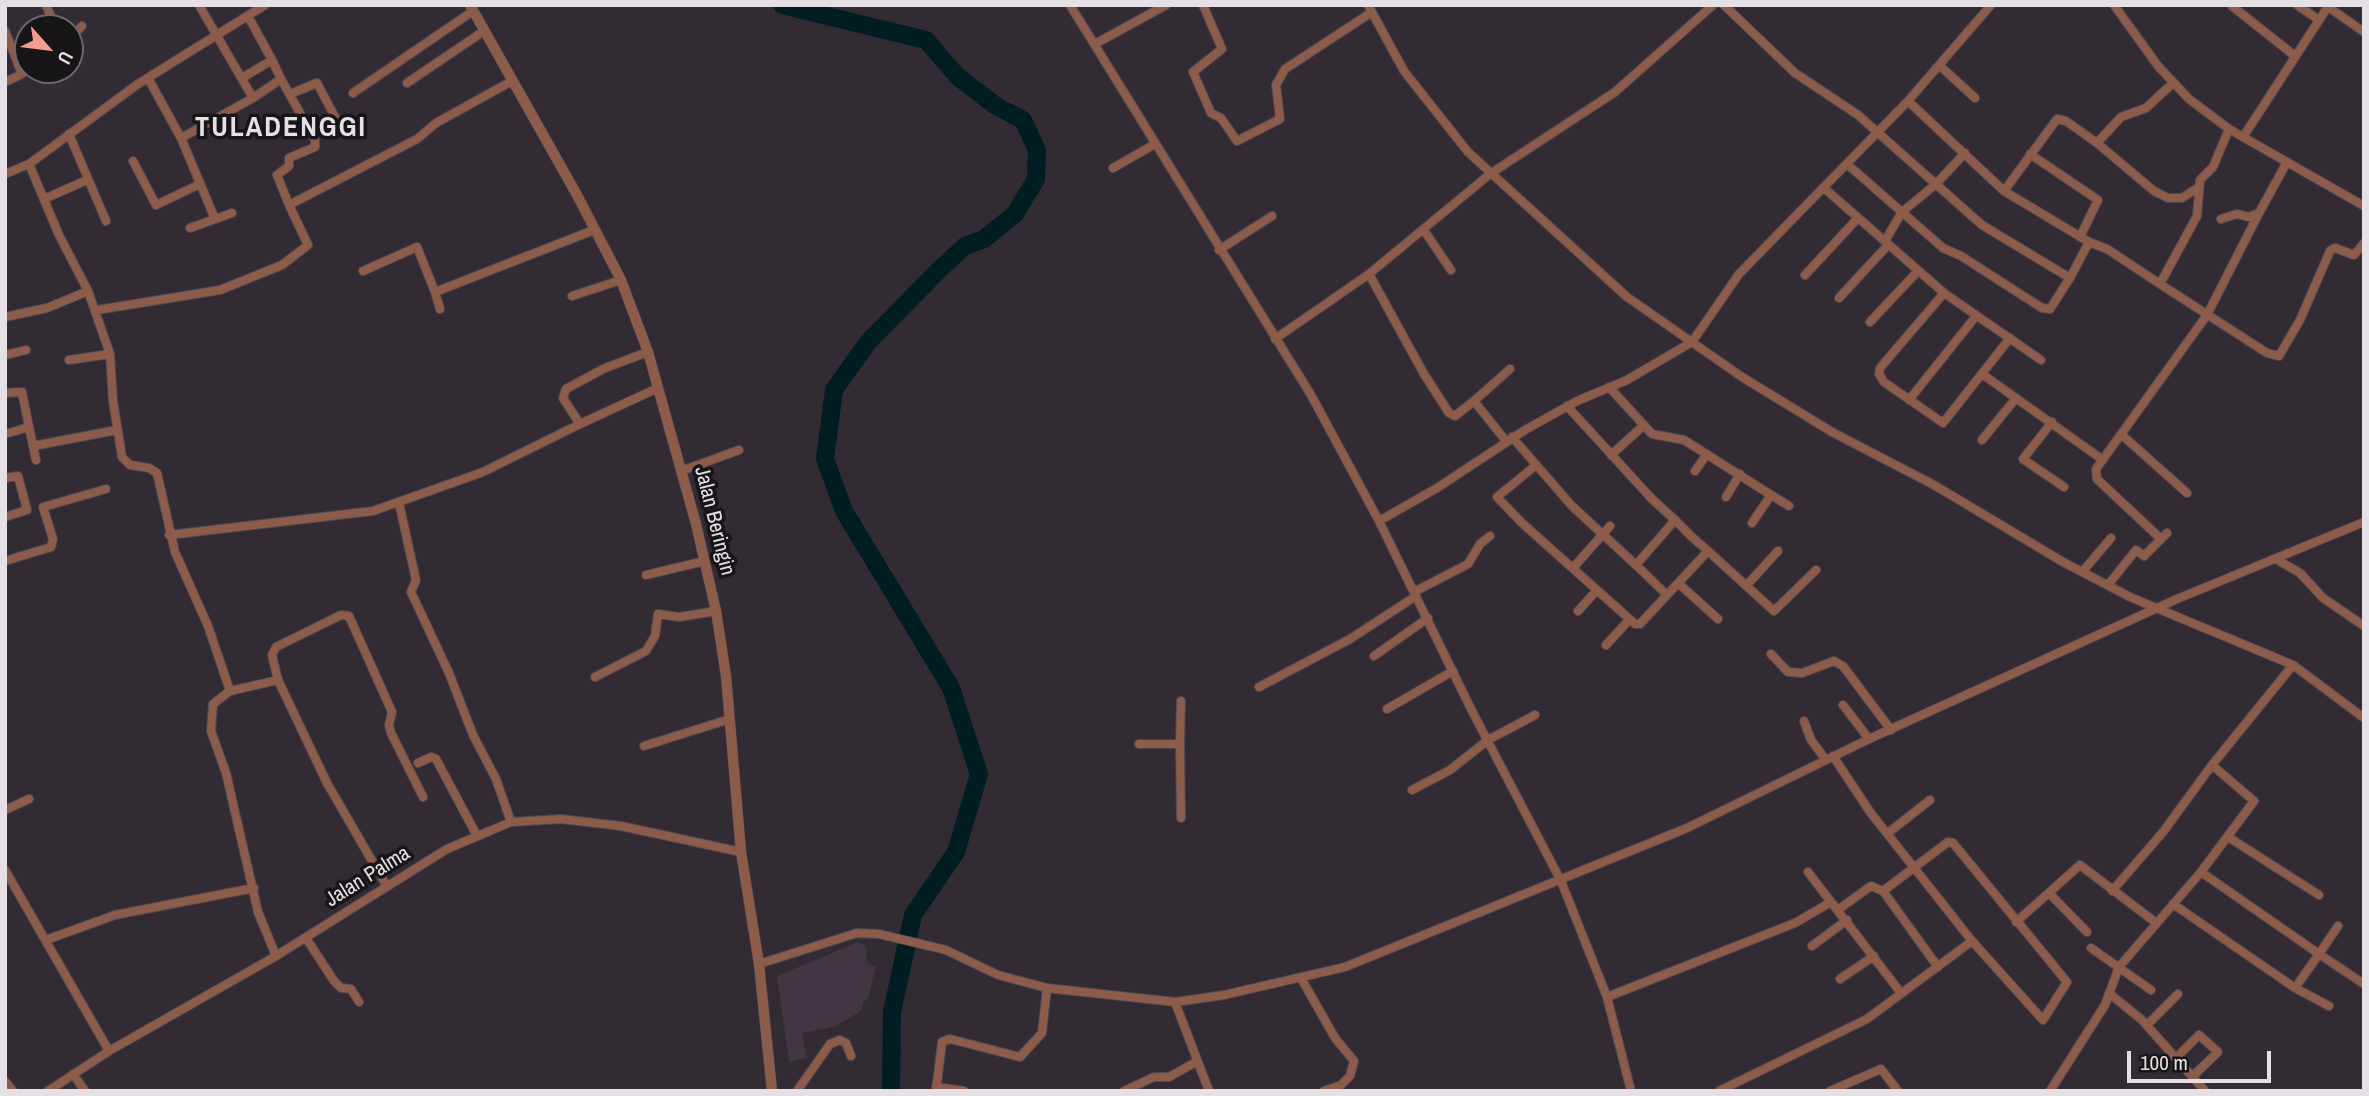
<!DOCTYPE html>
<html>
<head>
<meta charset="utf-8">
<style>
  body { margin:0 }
  #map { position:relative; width:2369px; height:1096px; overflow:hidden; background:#322b33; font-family:"Archivo Narrow",sans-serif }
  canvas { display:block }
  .frame { position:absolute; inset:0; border:7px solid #e5e0e5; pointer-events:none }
  .north { position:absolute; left:14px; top:14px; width:70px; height:70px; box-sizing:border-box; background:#181518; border:2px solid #6a666a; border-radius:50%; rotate:118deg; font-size:19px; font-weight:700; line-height:28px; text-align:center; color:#e5e0e5 }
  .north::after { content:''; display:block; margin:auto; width:24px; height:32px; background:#f59c91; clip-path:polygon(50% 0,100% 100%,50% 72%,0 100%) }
  .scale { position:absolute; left:2127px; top:1051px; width:144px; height:32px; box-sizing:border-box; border:4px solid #e5e0e5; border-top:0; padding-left:9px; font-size:21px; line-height:24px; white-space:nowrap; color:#e5e0e5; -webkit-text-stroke:5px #181518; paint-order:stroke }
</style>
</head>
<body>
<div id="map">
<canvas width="2369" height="1096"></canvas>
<div class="frame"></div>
<div class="north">U</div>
<div class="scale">100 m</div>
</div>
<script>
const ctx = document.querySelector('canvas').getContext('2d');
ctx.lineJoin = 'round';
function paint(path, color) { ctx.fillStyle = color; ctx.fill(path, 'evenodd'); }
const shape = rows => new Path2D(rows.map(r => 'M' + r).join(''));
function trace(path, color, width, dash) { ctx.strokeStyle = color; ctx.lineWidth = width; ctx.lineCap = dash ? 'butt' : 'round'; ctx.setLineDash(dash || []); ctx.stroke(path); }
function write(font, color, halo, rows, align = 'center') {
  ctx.font = font + ' "Archivo Narrow",sans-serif'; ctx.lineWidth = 7; ctx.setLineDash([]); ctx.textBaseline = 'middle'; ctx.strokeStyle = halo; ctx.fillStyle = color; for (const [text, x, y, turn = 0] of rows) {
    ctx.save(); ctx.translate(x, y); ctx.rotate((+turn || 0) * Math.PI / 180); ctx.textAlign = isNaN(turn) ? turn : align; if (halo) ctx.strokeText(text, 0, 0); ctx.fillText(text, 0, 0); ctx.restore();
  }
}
const built = shape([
  [858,942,866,946,867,963,876,966,868,999,863,1002,862,1010,837,1026,802,1033,807,1058,789,1062,777,976]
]);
const river = shape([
  [782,5,926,40,957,76,996,106,1023,120,1037,150,1036,179,1015,214,984,239,965,246,939,270,868,342,834,390,825,459,844,511,951,688,979,774,956,852,913,915,892,1012,891,1091]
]);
const minor = shape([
  [46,5,56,28],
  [199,5,253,98,281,79,315,140,315,147,289,158,289,166,277,175,289,205],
  [1070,5,1311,395,1379,521,1472,711,1561,881,1607,997,1631,1091],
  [1203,5,1222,49,1193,72,1211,113,1221,118,1237,141,1280,119,1276,85,1285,69,1372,12],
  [1368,5,1404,71,1468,152,1627,297,1742,377,1832,432,1934,485,2063,562,2130,597,2293,665,2364,718],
  [1724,5,1795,73,1858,115,1982,225,2070,278,2089,242],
  [2114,5,2158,66,2189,99,2229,129,2364,206],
  [2297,5,2319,20],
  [2232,6,2295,56],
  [2328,7,2364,32],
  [248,16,272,60],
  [5,31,22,74,5,82],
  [70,38,82,26],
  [1095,44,1166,5],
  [1939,65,1975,98],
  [148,78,181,138,215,219],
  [242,78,272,60,281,79],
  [407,83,484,31],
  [353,93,473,11],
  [290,94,317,83,335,117],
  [1908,101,2004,191],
  [2229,129,2213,167,2200,180,2197,216,2160,284,2267,353,2279,356,2300,320,2330,251,2335,248,2354,255,2364,243],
  [69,134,106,221],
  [2243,137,2329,5],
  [181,138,253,98],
  [2097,143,2121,117,2146,108,2173,83],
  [2030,154,2098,200,2080,237],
  [133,161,156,205,200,184],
  [1847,164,1943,248,1961,256,2042,308,2050,309,2070,278],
  [1113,168,1155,144],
  [5,174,29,164],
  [1824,188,1944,293,2041,360],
  [44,199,87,180],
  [2221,219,2237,214,2249,217,2259,213,2287,162],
  [190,228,232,213],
  [1423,229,1451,270],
  [1885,241,1902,212,1936,184,1965,153],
  [1219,250,1272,216],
  [363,271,417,247,435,292,594,230],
  [1369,274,1424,374,1449,413,1455,416,1474,401],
  [1805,275,1858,218],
  [2160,284,2107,249,2089,242,2004,191,2057,119,2066,121,2097,143,2154,191,2168,198,2182,198,2199,187],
  [88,291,59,235,29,164,138,84,265,5],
  [435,292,440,309],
  [1944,293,1880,368,1879,374,1884,382,1943,423,2010,338],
  [572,296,621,280],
  [1839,298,1888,245],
  [97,310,220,290,282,265,308,245,289,205,417,139,436,123,512,81],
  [5,317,47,308,88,291,110,354,113,401,122,457,130,465,149,468,157,473,175,552,208,626,230,691],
  [1870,322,1918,271],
  [1275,339,1369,274,1490,174,1615,92,1713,5],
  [5,355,26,350],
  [69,360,110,354],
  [1982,374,2103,460],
  [1609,387,1652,434,1684,440,1771,495,1752,523],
  [5,393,22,392,29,427,5,434],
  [1909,400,1976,316],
  [1567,406,1652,499,1675,520,1692,537,1708,551,1667,595,1636,565,1675,520],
  [2052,422,2023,459,2064,487],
  [580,424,658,388],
  [29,427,36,460],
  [2122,435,2187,493],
  [1512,437,1572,506,1636,565],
  [1982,440,2016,398],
  [1506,441,1474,401,1510,369],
  [33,446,117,430],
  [1611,455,1643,426],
  [1535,466,1497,497,1522,523,1635,624,1640,624,1667,595],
  [681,471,739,450],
  [1695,471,1707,454],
  [5,478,18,476,27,510,5,517],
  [1771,495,1789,506],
  [1726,497,1740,474],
  [399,503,416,580,411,592,449,673,473,735,496,779,511,822],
  [1379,521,1437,488,1525,430,1577,401,1627,380,1692,342,1739,274,1908,101,1991,5],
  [169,535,373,511,483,472,580,424,563,398,566,389,605,368,648,352],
  [2161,539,2097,479,2096,469,2207,315,2259,213],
  [1708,551,1774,611,1816,570],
  [2276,559,2300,573,2323,598,2364,626],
  [5,561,51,547,53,539,43,507,106,489],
  [1573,568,1610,526],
  [2083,571,2111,538],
  [646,575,705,561],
  [1678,583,1718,619],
  [2108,585,2136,550,2144,556,2167,533],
  [1746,586,1778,551],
  [1414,592,1468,564,1480,544,1490,536],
  [1578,611,1597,590],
  [1606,645,1629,620],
  [1771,654,1788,672,1802,673,1834,661,1843,666,1891,730],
  [1374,656,1428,618],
  [595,677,646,651,655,636,658,614,679,617,716,611],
  [278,680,272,655,276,647,341,615,349,616,392,712,389,725,391,733,423,797],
  [1259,687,1350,639,1416,596],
  [1843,705,1869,739],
  [1387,709,1453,671],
  [1804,721,1811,740,1826,760],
  [1139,744,1180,744,1181,818],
  [1180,744,1181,701],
  [644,746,730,719],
  [418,763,431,757,436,759,476,834],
  [1412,790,1450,770,1488,740,1535,715],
  [5,810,29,799],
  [1888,833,1930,800],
  [2228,837,2319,895],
  [5,870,109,1051],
  [1808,872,1901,993],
  [2201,872,2319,954,2295,988],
  [1883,891,1948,842,1953,843,2067,982,2043,1020,1972,941],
  [2112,891,2163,832,2212,765,2293,665],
  [2049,893,2087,932],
  [2173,904,2295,988,2329,1006],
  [1839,909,1871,886,1883,891,1938,967],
  [2016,922,2080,865,2155,922],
  [2338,926,2319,954,2364,984],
  [306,938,334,981,341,988,351,989,359,1002],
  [46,940,115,915,254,888],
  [1812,946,1847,920],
  [2091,948,2151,990],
  [276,956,258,912,226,773,211,731,213,704,230,691,278,680,327,783,386,885],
  [759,964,857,933,879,934,946,950,998,975,1047,988,1175,1002,1224,995,1345,967,1687,828,1869,739,2177,599,2364,522],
  [1301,978,1335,1038,1354,1061,1350,1076,1341,1085,1324,1091],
  [1840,979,1874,956],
  [2110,994,2142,1020,2205,1091],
  [1607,997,1795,923,1831,902],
  [1175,1002,1209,1091],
  [2147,1025,2178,994],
  [2177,1057,2199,1035,2218,1052,2193,1076],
  [73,1074,85,1091],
  [5,1081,13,1091],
  [936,1087,964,1091],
  [48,1091,109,1051,276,956,447,849,511,822,561,819,621,826,741,852],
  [797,1091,830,1044,840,1040,846,1043,851,1056],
  [936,1091,942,1042,950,1039,1020,1057,1042,1033,1047,988],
  [1124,1091,1154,1077,1169,1077,1196,1062],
  [1719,1091,1867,1019,1972,941,1870,812,1833,756],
  [1830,1091,1881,1069,1898,1091],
  [2050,1091,2105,1005,2119,967,2201,872,2254,801,2212,765]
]);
const tertiary = shape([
  [470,5,577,195,621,280,648,352,696,524,716,611,726,676,741,852,759,964,772,1091]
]);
const streetNames = [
  ["Jalan Beringin",714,521,76],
  ["Jalan Palma",368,877,-32]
];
const districtNames = [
  ["TULADENGGI",281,128]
];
paint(built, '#413642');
trace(river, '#001d21', 18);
trace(minor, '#4f484f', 10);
trace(tertiary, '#4f484f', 11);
trace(minor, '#8c5b4a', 8);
trace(tertiary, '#8c5b4a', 10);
write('21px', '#e5e0e5', '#181518', streetNames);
ctx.letterSpacing = '2px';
write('bold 28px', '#e5e0e5', '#181518', districtNames);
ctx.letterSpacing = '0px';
</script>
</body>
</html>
